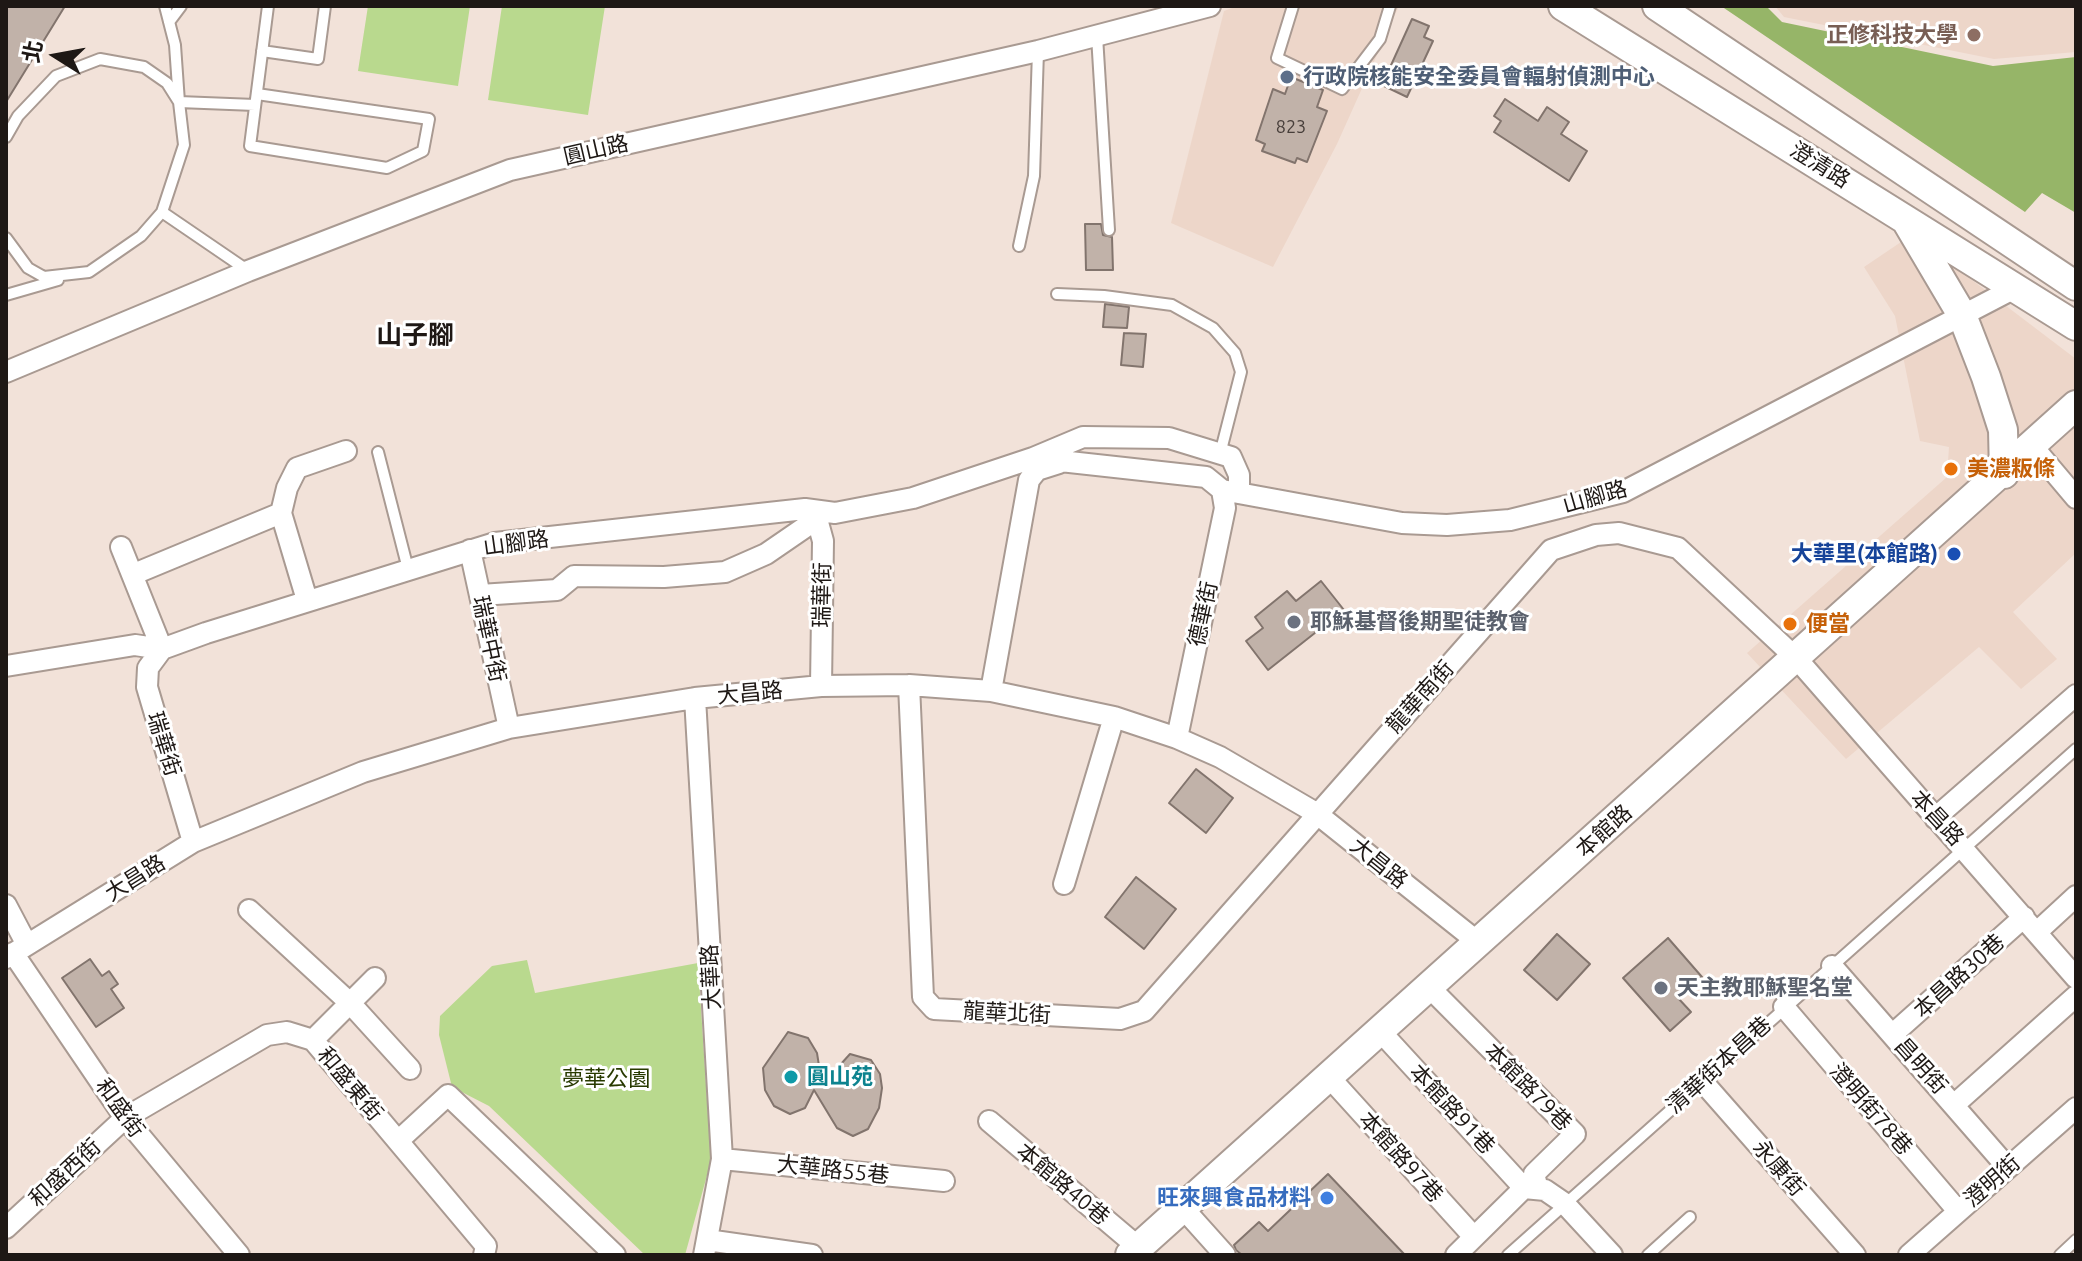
<!DOCTYPE html>
<html>
<head>
<meta charset="utf-8">
<style>
  body { margin:0 }
  #map { position:relative; width:2082px; height:1261px; overflow:hidden; background:#f2e2d9; font-family:Ubuntu,"Noto Sans TC",sans-serif }
  canvas { display:block }
  .frame { position:absolute; inset:0; border:8px solid #1e1815; pointer-events:none }
  .north { position:absolute; left:16px; top:16px; width:80px; height:80px; -webkit-text-stroke:6px #fff; paint-order:stroke; rotate:281deg; font-size:22px; font-weight:700; line-height:32px; text-align:center; color:#1e1815 }
  .north::after { content:''; display:block; margin:auto; width:28px; height:36px; background:#1e1815; clip-path:polygon(50% 0,100% 100%,50% 72%,0 100%) }
</style>
</head>
<body>
<div id="map">
<canvas width="2082" height="1261"></canvas>
<div class="frame"></div>
<div class="north">北</div>
</div>
<script>
const ctx = document.querySelector('canvas').getContext('2d');
ctx.lineJoin = 'round';
function paint(path, color) { ctx.fillStyle = color; ctx.fill(path, 'evenodd'); }
const shape = rows => new Path2D(rows.map(r => 'M' + r).join(''));
function trace(path, color, width, dash) { ctx.strokeStyle = color; ctx.lineWidth = width; ctx.lineCap = dash ? 'butt' : 'round'; ctx.setLineDash(dash || []); ctx.stroke(path); }
function write(font, color, halo, rows, align = 'center') {
  ctx.font = font + ' Ubuntu,"Noto Sans TC",sans-serif'; ctx.lineWidth = 6; ctx.setLineDash([]); ctx.textBaseline = 'middle'; ctx.strokeStyle = halo; ctx.fillStyle = color; for (const [text, x, y, turn = 0] of rows) {
    ctx.save(); ctx.translate(x, y); ctx.rotate((+turn || 0) * Math.PI / 180); ctx.textAlign = isNaN(turn) ? turn : align; if (halo) ctx.strokeText(text, 0, 0); ctx.fillText(text, 0, 0); ctx.restore();
  }
}
const built = shape([
  [1237,6,1399,6,1337,144,1273,267,1171,223,1224,11],
  [1775,6,2076,6,2076,52,1994,59,1784,17],
  [1904,240,1947,261,2076,359,2076,553,2013,612,2057,659,2021,689,1979,647,1846,759,1747,653,1947,477,1949,447,1920,441,1895,316,1864,267]
]);
const green = shape([
  [368,6,470,6,458,86,358,71],
  [502,6,605,6,588,115,488,100],
  [527,960,535,993,698,963,711,1161,685,1255,645,1255,489,1106,452,1087,439,1035,440,1016,492,966]
]);
const forest = shape([
  [1721,6,1766,6,1782,22,1993,66,2076,57,2076,213,2042,193,2025,212]
]);
const building = shape([
  [6,6,65,6,6,102,6,6],
  [1412,19,1429,26,1424,37,1433,41,1407,97,1382,85,1412,19],
  [1291,77,1323,90,1317,107,1327,111,1307,162,1297,158,1295,163,1262,151,1265,144,1256,140,1273,89,1285,94,1291,77],
  [1505,99,1538,121,1547,107,1569,122,1561,134,1587,151,1569,181,1494,132,1501,121,1494,116,1505,99],
  [1085,224,1101,224,1103,235,1112,237,1113,270,1086,270,1085,224],
  [1105,304,1129,307,1127,328,1103,327,1105,304],
  [1124,333,1146,334,1143,367,1121,365,1124,333],
  [1321,581,1344,610,1268,670,1246,641,1263,628,1255,617,1287,591,1296,601,1321,581],
  [1196,769,1233,798,1206,833,1169,803,1196,769],
  [1136,877,1176,909,1144,949,1105,917,1136,877],
  [1557,934,1590,964,1557,1000,1524,970,1557,934],
  [1668,938,1702,977,1678,998,1691,1012,1670,1031,1623,978,1668,938],
  [90,959,102,976,109,971,118,984,111,989,124,1008,96,1027,62,978,90,959],
  [788,1032,808,1038,817,1053,822,1085,850,1054,871,1060,880,1074,882,1088,879,1108,868,1129,853,1136,837,1128,814,1090,805,1108,790,1114,774,1106,765,1090,763,1068,788,1032],
  [1328,1174,1405,1255,1242,1255,1236,1250,1234,1245,1259,1222,1268,1231,1328,1174]
]);
const lane = shape([
  [165,6,175,45,179,102,255,105],
  [1293,6,1277,58,1342,89,1380,39,1390,6],
  [169,22,181,6],
  [1097,36,1109,230],
  [262,51,318,59,325,6],
  [257,94,429,119,423,151,387,168,250,146,268,6],
  [6,137,18,116,56,76,100,59,144,67,167,83,179,102,184,145,162,212,141,236,89,272,44,277,28,268,6,238],
  [162,212,247,270],
  [1019,246,1034,176,1038,51],
  [1057,294,1104,296,1172,305,1213,328,1235,353,1241,372,1220,454],
  [6,295,58,280],
  [378,452,408,569],
  [1508,1255,2076,749],
  [1648,1255,1690,1217],
  [2060,1255,2076,1240]
]);
const street = shape([
  [6,372,248,271,510,170,1038,51,1210,6],
  [2033,447,2076,498],
  [1033,458,1083,437,1169,438,1231,457,1239,475,1239,493],
  [808,511,817,519,823,541,821,686],
  [121,547,162,649],
  [470,550,509,728],
  [134,574,281,513],
  [480,595,557,590,574,576,664,577,725,572,766,554,817,519],
  [307,600,281,513,287,488,297,468,346,451],
  [162,649,148,668,147,687,193,842],
  [6,666,135,645,162,649,206,633,495,543,805,509,835,513,913,498,1033,458,1206,477,1222,490,1402,523,1447,525,1510,520,1623,492,2013,289],
  [909,685,923,997,934,1009,1120,1019,1144,1011,1551,550,1596,535,1619,533,1678,548,1797,659,2076,978],
  [991,691,1029,480,1037,470,1059,463],
  [695,698,722,1159,704,1255],
  [1177,738,1225,508,1222,490],
  [1935,818,2076,695],
  [1064,884,1114,717],
  [6,905,26,943],
  [249,910,350,1003,410,1069],
  [2038,931,2076,896],
  [13,953,125,1118,239,1255],
  [6,958,193,842,363,772,509,728,695,698,821,686,909,685,991,691,1114,717,1177,738,1220,757,1316,813,1479,943],
  [1832,966,2008,1168],
  [1429,987,1575,1134,1534,1174,1538,1189],
  [1784,1007,1958,1211],
  [1380,1031,1524,1188],
  [1893,1034,2024,917],
  [313,1040,375,978],
  [1329,1077,1474,1237],
  [1702,1081,1855,1255],
  [1955,1104,2076,996],
  [989,1121,1138,1247],
  [398,1141,448,1095,615,1255],
  [722,1159,944,1181],
  [1182,1207,1225,1255],
  [6,1228,125,1118,267,1035,287,1032,313,1040,486,1246,484,1255],
  [707,1240,812,1255],
  [1456,1255,1524,1188,1545,1190,1564,1203,1612,1255],
  [1909,1255,2076,1108]
]);
const secondary = shape([
  [1563,6,2076,326],
  [1657,6,2076,286],
  [1907,222,1962,315,1986,377,2003,430,2004,474],
  [1130,1255,2076,405]
]);
const markers = [
  [1974,35,8,"#8d6e63"],
  [1287,77,8,"#5c6f8a"],
  [1951,469,8,"#e8710a"],
  [1954,554,8,"#1a4fb4"],
  [1294,622,8,"#6b7280"],
  [1790,624,8,"#e8710a"],
  [1661,988,8,"#6b7280"],
  [791,1077,8,"#0f9aa8"],
  [1327,1198,8,"#3f7fe0"]
];
const numberNames = [
  ["823",1291,127]
];
const educationNames = [
  ["正修科技大學",1958,35]
];
const serviceNames = [
  ["行政院核能安全委員會輻射偵測中心",1303,77]
];
const streetNames = [
  ["圓山路",596,150,-13],
  ["澄清路",1820,165,32],
  ["山腳路",1595,497,-16],
  ["山腳路",516,543,-8],
  ["瑞華街",822,595,-89],
  ["德華街",1203,614,-78],
  ["瑞華中街",489,639,78],
  ["大昌路",750,693,-5],
  ["龍華南街",1420,697,-48],
  ["瑞華街",164,744,73],
  ["本昌路",1937,818,47],
  ["本館路",1604,831,-42],
  ["大昌路",1379,863,39],
  ["大昌路",135,878,-32],
  ["本昌路30巷",1959,976,-42],
  ["大華路",711,977,-93],
  ["龍華北街",1007,1013,3],
  ["清華街本昌巷",1719,1065,-42],
  ["昌明街",1921,1066,48],
  ["和盛東街",350,1084,50],
  ["本館路79巷",1528,1087,45],
  ["和盛街",120,1108,54],
  ["本館路91巷",1452,1109,47],
  ["澄明街78巷",1871,1109,49],
  ["本館路97巷",1401,1157,48],
  ["永康街",1779,1168,49],
  ["大華路55巷",833,1170,6],
  ["和盛西街",65,1173,-43],
  ["澄明街",1992,1181,-41],
  ["本館路40巷",1063,1184,40]
];
const foodNames = [
  ["美濃粄條",1967,469],
  ["便當",1806,624]
];
const transitNames = [
  ["大華里(本館路)",1938,554]
];
const worshipNames = [
  ["耶穌基督後期聖徒教會",1310,622],
  ["天主教耶穌聖名堂",1677,988]
];
const cultureNames = [
  ["圓山苑",807,1077]
];
const parkNames = [
  ["夢華公園",606,1079]
];
const shopNames = [
  ["旺來興食品材料",1311,1198]
];
const quarterNames = [
  ["山子腳",415,335]
];
paint(built, '#edd6c9');
paint(green, '#b9d98e');
paint(forest, '#96b568');
paint(building, '#c1b2a9');
trace(building, '#82746d', 2);
trace(lane, '#a99a92', 14);
trace(street, '#a99a92', 24);
trace(secondary, '#a99a92', 32);
trace(lane, '#fff', 10);
trace(street, '#fff', 20);
trace(secondary, '#fff', 28);
for (const [x, y, r, color] of markers) { const dot = new Path2D(); dot.arc(x, y, r, 0, 2 * Math.PI); ctx.fillStyle = color; ctx.fill(dot); trace(dot, '#fff', 3); }
write('18px', '#473e3a', null, numberNames);
write('bold 22px', '#785e54', '#fff', educationNames, 'right');
write('bold 22px', '#4e5e75', '#fff', serviceNames, 'left');
write('22px', '#1e1815', '#fff', streetNames);
write('bold 22px', '#c56008', '#fff', foodNames, 'left');
write('bold 22px', '#164399', '#fff', transitNames, 'right');
write('bold 22px', '#5b616d', '#fff', worshipNames, 'left');
write('bold 22px', '#0d838f', '#fff', cultureNames, 'left');
write('22px', '#283a00', '#fff', parkNames);
write('bold 22px', '#366cbe', '#fff', shopNames, 'right');
write('bold 26px', '#1e1815', '#fff', quarterNames);
</script>
</body>
</html>
